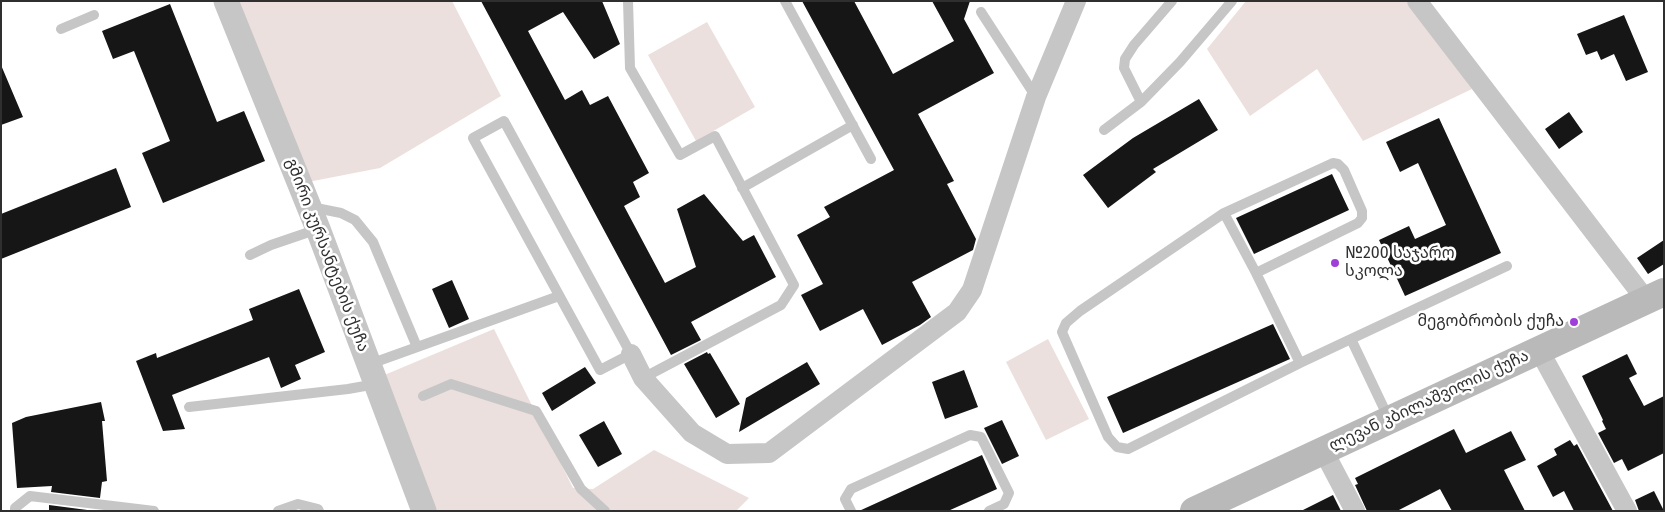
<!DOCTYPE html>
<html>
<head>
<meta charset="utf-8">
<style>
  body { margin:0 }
  #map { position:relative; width:1665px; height:512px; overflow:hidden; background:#fff; font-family:"Fira Sans",sans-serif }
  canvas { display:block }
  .frame { position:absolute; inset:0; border:2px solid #2f2f2f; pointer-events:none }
</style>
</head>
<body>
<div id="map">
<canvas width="1665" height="512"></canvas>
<div class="frame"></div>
</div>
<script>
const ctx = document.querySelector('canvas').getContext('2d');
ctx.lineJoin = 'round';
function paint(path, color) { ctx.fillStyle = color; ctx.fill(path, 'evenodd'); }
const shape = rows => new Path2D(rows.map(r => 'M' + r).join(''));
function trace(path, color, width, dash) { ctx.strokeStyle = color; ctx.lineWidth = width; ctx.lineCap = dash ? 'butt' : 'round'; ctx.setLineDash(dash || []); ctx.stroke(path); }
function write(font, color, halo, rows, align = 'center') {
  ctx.font = font + ' "Fira Sans","Noto Sans Georgian",sans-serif'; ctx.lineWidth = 5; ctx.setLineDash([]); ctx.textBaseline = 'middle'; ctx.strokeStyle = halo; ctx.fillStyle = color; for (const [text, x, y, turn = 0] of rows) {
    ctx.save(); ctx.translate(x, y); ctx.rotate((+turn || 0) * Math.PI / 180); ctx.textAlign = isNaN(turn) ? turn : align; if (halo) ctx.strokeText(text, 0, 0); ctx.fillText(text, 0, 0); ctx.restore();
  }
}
const green = shape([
  [235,1,452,1,501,96,380,168,308,182],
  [1246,1,1406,1,1472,89,1363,141,1317,69,1250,116,1207,49],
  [707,22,755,107,696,141,648,55],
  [494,329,573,488,593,489,654,450,749,498,736,511,435,511,382,376],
  [1048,339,1089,419,1046,440,1006,362]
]);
const building = shape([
  [481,1,602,1,620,44,594,59,563,12,528,31,565,100,582,90,590,105,608,96,649,173,633,182,640,197,624,206,665,283,696,267,677,209,704,194,743,241,754,235,776,277,691,322,701,340,671,355],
  [802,1,854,1,893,74,954,41,932,1,970,1,964,19,994,73,918,114,954,181,947,184,976,239,973,250,912,282,931,317,920,325,882,345,863,309,820,331,801,295,823,284,797,235,830,217,824,207,894,170],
  [170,4,217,122,244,111,265,161,163,203,142,153,170,141,134,51,113,59,102,31],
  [1624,15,1648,72,1626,81,1614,54,1601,60,1597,51,1586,55,1577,34],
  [1,65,23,117,1,125],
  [1199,99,1218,130,1153,169,1156,172,1108,208,1083,175,1133,138],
  [1569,112,1583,132,1559,149,1545,129],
  [1439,118,1501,253,1405,296,1379,240,1409,226,1415,239,1446,225,1418,163,1400,172,1386,142],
  [116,168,131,207,1,259,1,214],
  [1332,174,1349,210,1254,254,1236,218],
  [1664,240,1664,264,1648,274,1637,258],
  [452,280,469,319,449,328,432,289],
  [299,289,325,352,295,365,301,379,281,388,269,357,172,395,185,429,163,431,136,361,156,353,157,358,253,320,249,309],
  [1273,324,1290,359,1123,433,1107,397],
  [707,352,708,354,710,353,740,404,716,418,684,364],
  [1627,354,1637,374,1629,378,1644,406,1664,396,1664,453,1628,471,1622,459,1614,463,1598,433,1606,429,1602,421,1603,420,1582,376],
  [807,362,820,384,739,432,746,398],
  [585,367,596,383,552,411,542,393],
  [964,370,978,407,945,419,932,382],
  [101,402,105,421,102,421,107,481,102,482,100,498,51,492,52,486,17,488,12,423,26,417],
  [1002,420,1019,456,1002,464,984,428],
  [604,421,622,454,598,467,579,435],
  [1454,429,1466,453,1511,431,1526,460,1504,470,1525,511,1452,511,1440,489,1397,511,1367,511,1355,485,1358,484,1355,478],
  [1570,440,1574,446,1577,444,1613,511,1574,511,1564,491,1553,497,1537,466,1557,455,1554,449],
  [982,455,997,489,948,511,859,511],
  [1654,491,1664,511,1639,511,1635,500],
  [1333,495,1341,511,1301,511],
  [49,505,95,511,49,511]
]);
const service = shape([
  [628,1,630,68,680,155,715,136,794,285,781,305,643,378],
  [785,1,871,159],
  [981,12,1036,97],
  [61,29,94,15],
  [1141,102,1124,68,1125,59,1134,45,1172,1],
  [504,121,631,354,600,370,473,138,504,121],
  [1104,130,1141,102,1180,62,1232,1],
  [742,188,853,125],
  [311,207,341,213,355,220,373,242,417,347],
  [1224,213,1256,273,1300,363],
  [250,255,271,245,318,229],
  [1256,273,1358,223,1362,218,1362,211,1344,170,1338,164,1333,163,1224,213,1080,311,1066,323,1062,332,1108,437,1117,447,1128,449,1300,363,1351,339],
  [370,364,559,296],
  [423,396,451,384,536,411,581,489,605,511],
  [189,407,348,389,376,384],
  [1389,419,1351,339,1507,266],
  [15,511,15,508,30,496,154,511],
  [278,511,298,504,318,509,319,511],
  [851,511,845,499,851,489,970,435,981,437,1009,493,1004,504,989,511]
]);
const minor = shape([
  [1417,1,1646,300],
  [1539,350,1627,511],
  [631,354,643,378,692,433,727,454,769,453,957,312,972,290,1036,97,1076,1],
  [1323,450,1355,511]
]);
const tertiary = shape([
  [226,1,318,229,424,511]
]);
const secondary = shape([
  [1194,511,1664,292]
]);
const markers = [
  [1335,263,5,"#a03ed9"],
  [1574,322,5,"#a03ed9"]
];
const poiNames = [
  ["№200 საჯარო",1345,254],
  ["სკოლა",1345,272],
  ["მეგობრობის ქუჩა",1564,322,"right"]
];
const streetNames = [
  ["გმირი კურსანტების ქუჩა",327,255,69],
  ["ლევან კბილაშვილის ქუჩა",1429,401,-25]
];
paint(green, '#ebe0de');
paint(building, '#161616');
trace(service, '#c6c6c6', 10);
trace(minor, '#c6c6c6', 20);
trace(tertiary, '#c6c6c6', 25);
trace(secondary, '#b9b9b9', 28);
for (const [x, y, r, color] of markers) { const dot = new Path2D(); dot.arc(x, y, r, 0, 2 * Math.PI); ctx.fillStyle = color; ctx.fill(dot); trace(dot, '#fff', 2); }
write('16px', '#2f2f2f', '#fff', poiNames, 'left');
write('16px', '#2f2f2f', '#fff', streetNames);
</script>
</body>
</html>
